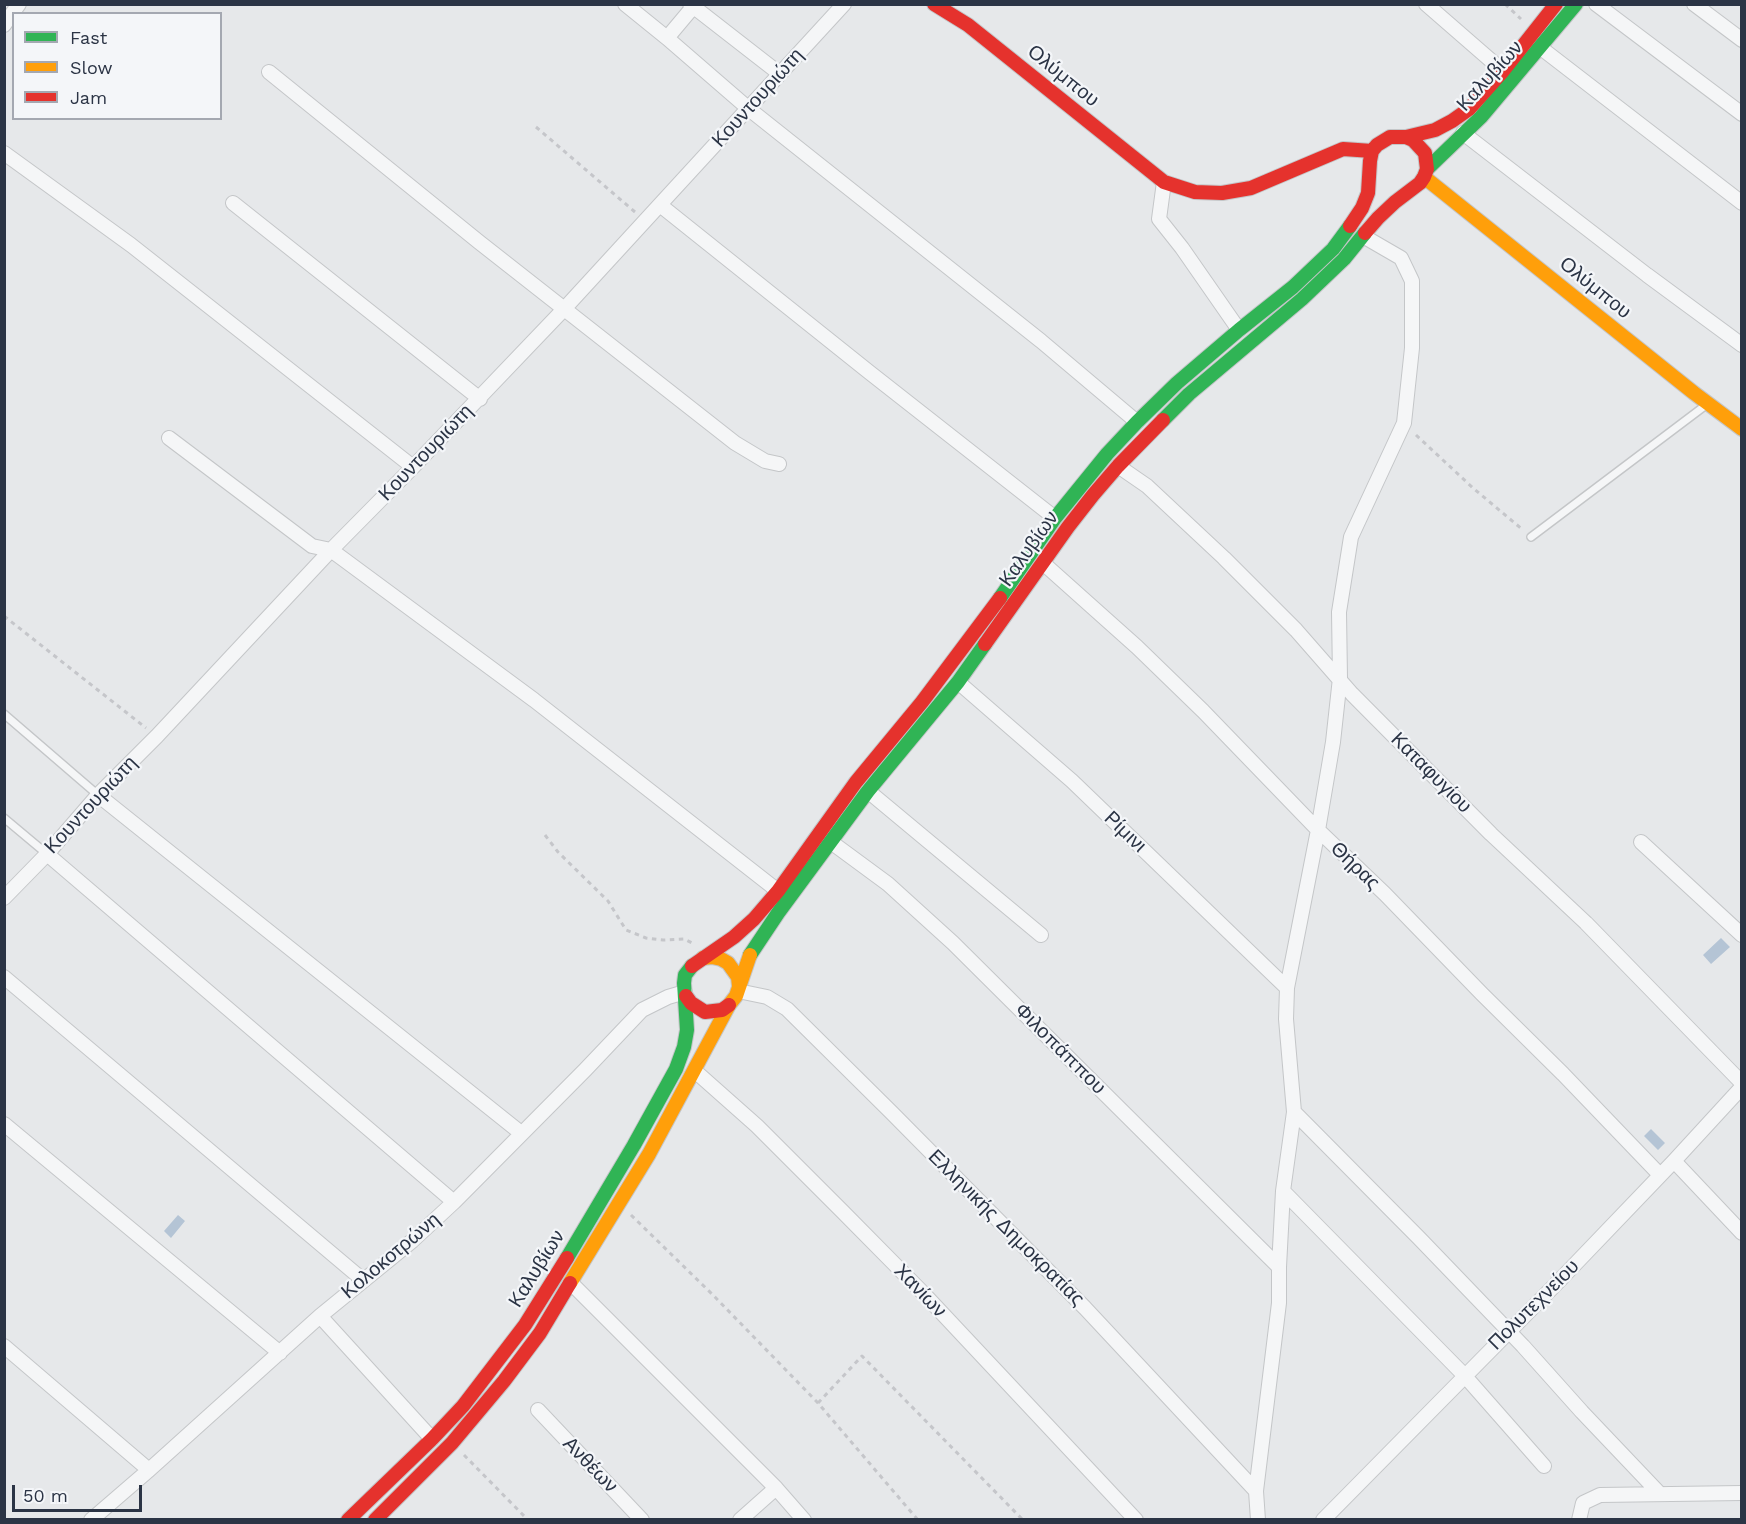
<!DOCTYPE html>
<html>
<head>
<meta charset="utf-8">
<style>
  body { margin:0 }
  #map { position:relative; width:1746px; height:1524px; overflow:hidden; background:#e6e8ea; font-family:"Work Sans",sans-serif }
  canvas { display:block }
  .frame { position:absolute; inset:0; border:6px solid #2b3445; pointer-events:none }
  .legend { position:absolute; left:12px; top:12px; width:210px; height:108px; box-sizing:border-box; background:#f4f6f9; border:2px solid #a4a8b1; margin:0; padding:8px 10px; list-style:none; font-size:18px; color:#2b3445 }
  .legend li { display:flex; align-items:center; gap:12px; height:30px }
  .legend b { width:30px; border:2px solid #a4a8b1 }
  .scale { position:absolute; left:12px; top:1485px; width:130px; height:27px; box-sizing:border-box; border:3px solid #2b3445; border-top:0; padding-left:8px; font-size:18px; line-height:21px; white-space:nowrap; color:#2b3445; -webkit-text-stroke:4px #f4f6f9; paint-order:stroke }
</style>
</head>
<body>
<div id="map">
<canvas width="1746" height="1524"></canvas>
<div class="frame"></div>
<ul class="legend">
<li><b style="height:8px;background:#30b455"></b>Fast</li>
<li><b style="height:8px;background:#ff9f0a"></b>Slow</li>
<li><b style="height:8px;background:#e5322d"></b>Jam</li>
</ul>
<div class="scale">50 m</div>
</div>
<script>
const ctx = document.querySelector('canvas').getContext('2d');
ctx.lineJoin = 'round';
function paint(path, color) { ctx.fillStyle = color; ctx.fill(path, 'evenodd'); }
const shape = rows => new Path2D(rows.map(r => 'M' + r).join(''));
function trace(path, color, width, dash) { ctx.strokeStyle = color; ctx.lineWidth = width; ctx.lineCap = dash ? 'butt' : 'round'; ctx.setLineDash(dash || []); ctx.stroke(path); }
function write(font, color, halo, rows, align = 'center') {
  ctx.font = font + ' "Work Sans",sans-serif'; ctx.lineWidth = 4.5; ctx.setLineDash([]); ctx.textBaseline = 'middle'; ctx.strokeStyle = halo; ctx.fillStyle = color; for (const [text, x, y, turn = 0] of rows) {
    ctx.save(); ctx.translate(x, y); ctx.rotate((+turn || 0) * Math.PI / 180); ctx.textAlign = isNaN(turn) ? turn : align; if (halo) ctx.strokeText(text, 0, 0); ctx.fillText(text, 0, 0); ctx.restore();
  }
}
const water = shape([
  [1721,938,1730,947,1711,964,1703,955],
  [1651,1129,1665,1143,1658,1150,1644,1136],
  [178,1215,185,1221,171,1238,164,1231]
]);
const path = shape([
  [1505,4,1521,19],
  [536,127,635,212],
  [1416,435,1473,488,1523,530],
  [4,616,146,728],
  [545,835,558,852,608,901,626,930,646,938,663,940,684,939,694,944],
  [631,1215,713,1295,818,1403,918,1520],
  [818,1403,862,1356,1023,1520],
  [464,1455,528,1520]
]);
const lane = shape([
  [1531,537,1706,405],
  [4,714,98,795],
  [4,818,47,854]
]);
const street = shape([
  [625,4,667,38,693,7],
  [690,4,780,74],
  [1426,4,1503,71],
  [1596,4,1742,114],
  [1694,4,1742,40],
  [4,25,19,4],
  [667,38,749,109,1041,341,1137,422],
  [1541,48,1742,203],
  [269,72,479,242,735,443,765,461,779,464],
  [1463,133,1647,275,1742,345],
  [4,153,131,245,413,467],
  [1164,182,1159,219,1182,248,1239,330],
  [233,203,480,399],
  [660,205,869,372,1055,518],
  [169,438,312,546,331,550,534,700,778,891],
  [1118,466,1147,486,1224,558,1296,630,1352,694,1491,834,1586,923,1742,1083],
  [1043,563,1137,647,1203,711,1318,830,1385,894,1482,994,1563,1074,1660,1175],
  [958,682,1072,781,1287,988],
  [868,791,1041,935],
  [98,795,521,1133],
  [831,842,888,884,953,943,1279,1267],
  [1641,842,1742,935],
  [47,854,454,1202],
  [4,898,47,854,98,795,157,736,331,550,413,467,565,308,844,4],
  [4,977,363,1280],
  [738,991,767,997,787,1009,892,1113,1085,1308,1256,1491],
  [695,1071,757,1126,842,1211,925,1295,1136,1520],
  [1294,1112,1419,1238,1523,1346,1582,1412,1660,1494],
  [4,1124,280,1353],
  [1674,1161,1742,1233],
  [1283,1191,1464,1375,1544,1466],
  [571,1283,776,1488,804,1520],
  [320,1316,432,1439],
  [4,1346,149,1470],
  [538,1410,642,1520],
  [91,1520,149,1470,320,1316,412,1241,454,1202,585,1070,642,1010,668,997,685,992],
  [740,1520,776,1488],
  [1258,1520,1256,1491,1279,1303,1279,1267,1283,1191,1294,1112,1286,1019,1287,988,1318,830,1333,742,1340,678,1339,612,1351,537,1404,423,1412,348,1412,281,1401,258,1363,236],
  [1323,1520,1558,1282,1674,1161,1742,1087],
  [1579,1520,1583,1503,1600,1495,1742,1493]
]);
const fast = shape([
  [1427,169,1481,117,1576,4],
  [1163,420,1189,394,1302,299,1344,259,1365,233],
  [1000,598,1055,518,1107,454,1137,422,1177,383,1239,330,1293,287,1333,249,1350,226],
  [750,955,778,913,868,791,958,682,985,644],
  [567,1258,634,1145,676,1069,684,1047,687,1030,684,983,685,975,692,966]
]);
const slow = shape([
  [1424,177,1694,393,1742,429],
  [703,958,712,957,721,959,728,963,738,977,739,986],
  [570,1283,649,1154,729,1005,736,996,750,955]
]);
const jam = shape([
  [934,4,968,25,1164,182,1195,192,1222,193,1251,188,1343,149,1372,151],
  [1350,226,1362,208,1368,193,1370,161,1372,151,1377,145,1390,137,1406,137,1435,130,1452,121,1469,109,1503,71,1556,4],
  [1365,233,1378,218,1395,202,1420,183,1424,177,1427,169,1425,153,1413,140,1406,137],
  [985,644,1068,527,1093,495,1118,466,1163,420],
  [692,966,734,937,754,919,778,891,856,782,922,702,1000,598],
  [686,996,691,1003,705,1012,722,1010,729,1005],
  [348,1520,432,1439,463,1406,525,1325,567,1258],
  [375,1520,452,1443,504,1381,540,1333,570,1283]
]);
const streetNames = [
  ["Ολύμπου",1063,76,39],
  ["Καλυβίων",1490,76,-48],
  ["Κουντουριώτη",758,98,-48],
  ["Ολύμπου",1595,288,39],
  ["Κουντουριώτη",426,453,-46],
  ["Καλυβίων",1029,549,-55],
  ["Καταφυγίου",1431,773,45],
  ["Κουντουριώτη",91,805,-47],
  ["Ρίμινι",1125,832,44],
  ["Θήρας",1355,866,44],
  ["Φιλοπάππου",1060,1049,45],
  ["Ελληνικής Δημοκρατίας",1006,1228,45],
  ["Κολοκοτρώνη",391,1256,-40],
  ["Καλυβίων",537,1269,-58],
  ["Χανίων",920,1291,46],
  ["Πολυτεχνείου",1534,1305,-45],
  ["Ανθέων",590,1465,46]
];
paint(water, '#b4c4d5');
trace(lane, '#c4c6c8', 10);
trace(street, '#c4c6c8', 16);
trace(fast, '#c4c6c8', 16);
trace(slow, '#c4c6c8', 16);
trace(jam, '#c4c6c8', 16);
trace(path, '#c5c6ca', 3, [4.5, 4.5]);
trace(lane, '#f5f6f7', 7);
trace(street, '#f5f6f7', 14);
trace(fast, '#30b455', 14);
trace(slow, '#ff9f0a', 14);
trace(jam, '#e5322d', 14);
write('20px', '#2b3445', '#f4f6f9', streetNames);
</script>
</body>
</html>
